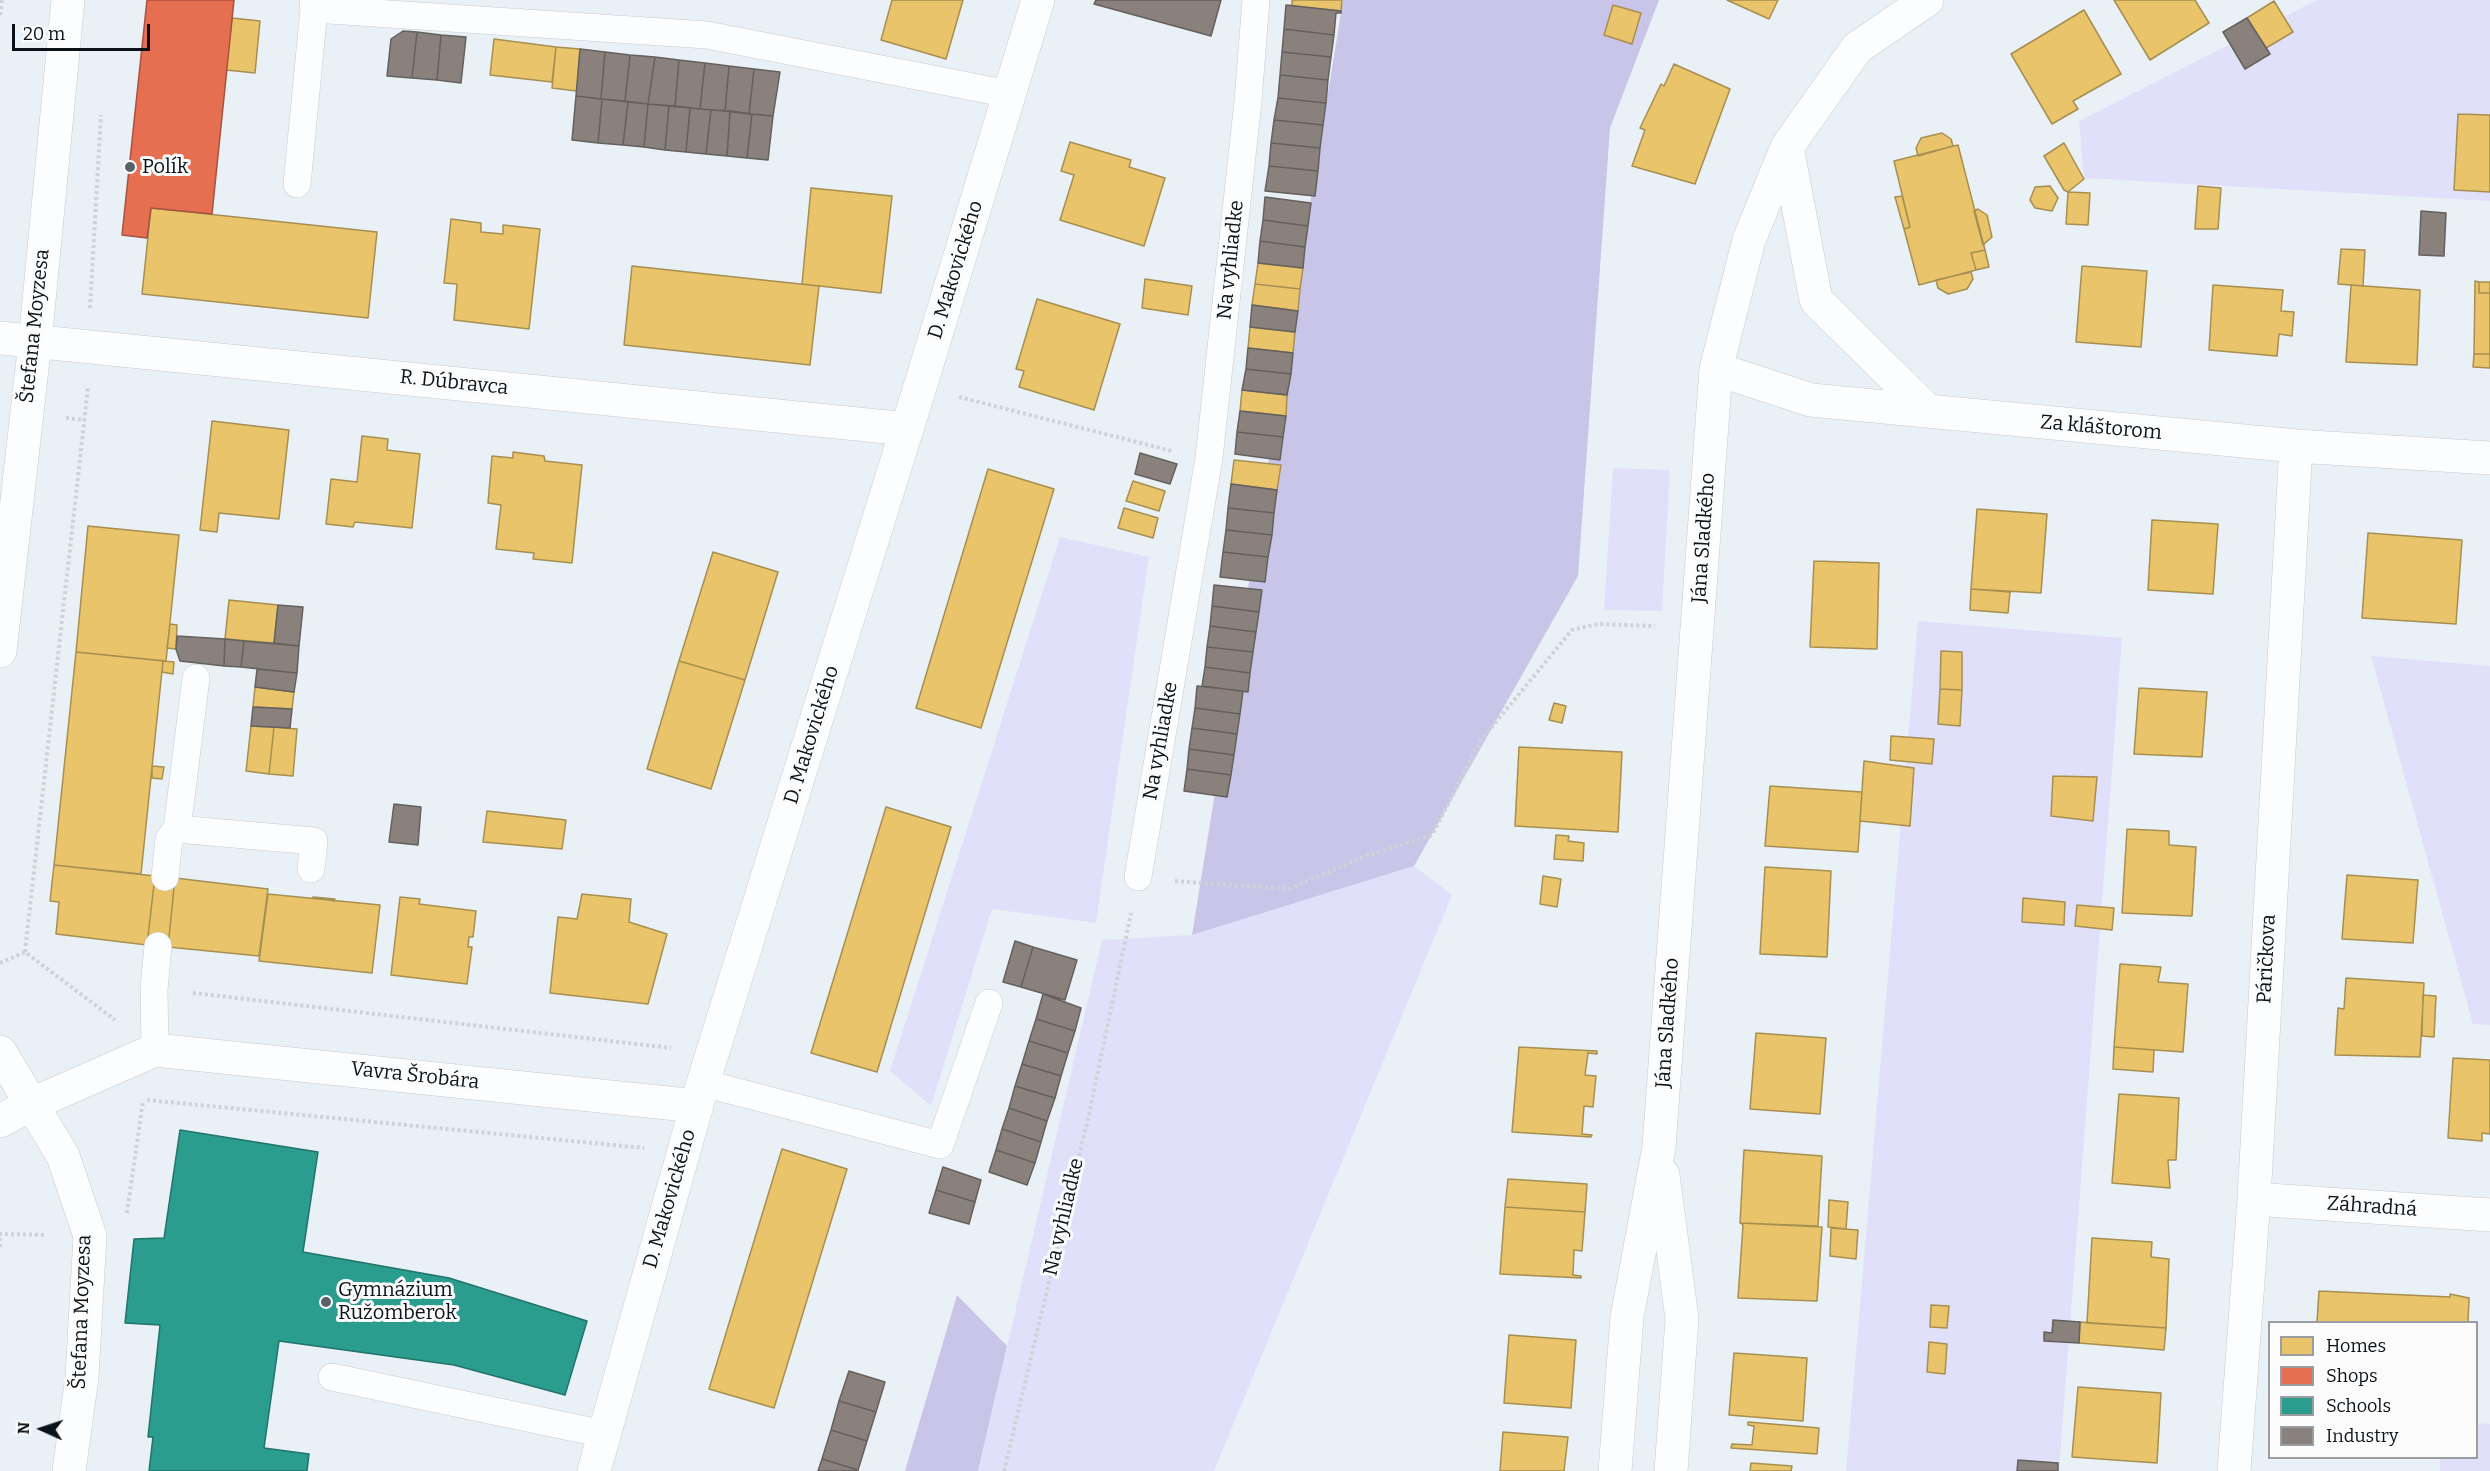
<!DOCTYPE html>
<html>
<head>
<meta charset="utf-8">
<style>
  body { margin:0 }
  #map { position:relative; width:2490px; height:1471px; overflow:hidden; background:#e9f0f6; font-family:Bitter,serif }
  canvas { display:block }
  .legend { position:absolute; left:2268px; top:1321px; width:210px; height:138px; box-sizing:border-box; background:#fbfbfb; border:2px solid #9b9ea0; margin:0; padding:8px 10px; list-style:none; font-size:18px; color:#0b1218 }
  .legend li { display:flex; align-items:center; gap:12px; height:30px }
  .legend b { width:30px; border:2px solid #9b9ea0 }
  .north { position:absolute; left:12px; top:1399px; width:60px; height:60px; -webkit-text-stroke:4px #fbfbfb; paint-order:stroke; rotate:273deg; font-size:16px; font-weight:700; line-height:24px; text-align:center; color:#0b1218 }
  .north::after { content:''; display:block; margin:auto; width:21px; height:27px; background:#0b1218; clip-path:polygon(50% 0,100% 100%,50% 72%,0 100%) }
  .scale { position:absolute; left:12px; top:24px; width:138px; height:27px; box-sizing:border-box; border:3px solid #0b1218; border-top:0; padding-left:8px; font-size:18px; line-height:21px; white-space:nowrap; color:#0b1218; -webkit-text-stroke:4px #fbfbfb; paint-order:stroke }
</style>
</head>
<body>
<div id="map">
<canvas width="2490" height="1471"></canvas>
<ul class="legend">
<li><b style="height:16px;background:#e9c46a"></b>Homes</li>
<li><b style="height:16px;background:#e76f51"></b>Shops</li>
<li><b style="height:16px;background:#2a9d8f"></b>Schools</li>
<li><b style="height:16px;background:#8a817c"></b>Industry</li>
</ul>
<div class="north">N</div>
<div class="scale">20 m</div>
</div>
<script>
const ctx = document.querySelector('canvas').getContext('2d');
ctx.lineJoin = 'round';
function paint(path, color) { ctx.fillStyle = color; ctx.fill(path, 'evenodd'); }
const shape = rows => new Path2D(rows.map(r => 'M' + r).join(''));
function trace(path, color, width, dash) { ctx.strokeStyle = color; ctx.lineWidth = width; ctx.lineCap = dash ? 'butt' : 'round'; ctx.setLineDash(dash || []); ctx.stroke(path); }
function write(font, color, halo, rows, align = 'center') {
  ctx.font = font + ' Bitter,serif'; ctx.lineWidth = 6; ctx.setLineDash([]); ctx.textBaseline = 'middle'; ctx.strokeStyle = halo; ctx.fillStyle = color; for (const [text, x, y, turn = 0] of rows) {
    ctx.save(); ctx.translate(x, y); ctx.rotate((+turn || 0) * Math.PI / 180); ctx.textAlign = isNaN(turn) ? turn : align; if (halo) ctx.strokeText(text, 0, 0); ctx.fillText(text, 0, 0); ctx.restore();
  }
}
const green = shape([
  [2317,0,2490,0,2490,201,2084,178,2079,121],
  [1613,468,1670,470,1662,611,1604,610],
  [1060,537,1149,557,1096,923,992,909,931,1106,890,1071],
  [1918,621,2122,638,2059,1471,1846,1471],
  [2371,656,2490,666,2490,1025,2473,1024],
  [1414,866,1452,895,1214,1471,978,1471,1102,940,1192,935],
  [2477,1423,2490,1424,2490,1471,2440,1471,2440,1458,2476,1458]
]);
const forest = shape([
  [1343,0,1659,0,1610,128,1578,576,1414,866,1192,935],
  [957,1295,1007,1346,978,1471,905,1471]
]);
const homes = shape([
  [892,0,963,0,946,59,881,40,892,0],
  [1292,0,1342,0,1341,11,1292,6,1292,0],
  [1727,0,1778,0,1769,19,1727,0],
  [2114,0,2195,0,2209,23,2150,60,2114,0],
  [2274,1,2293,32,2266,48,2247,18,2274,1],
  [1613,5,1641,13,1632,44,1604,35,1613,5],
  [2084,10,2121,74,2073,101,2078,109,2052,124,2011,54,2084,10],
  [232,18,260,21,255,73,226,70,232,18],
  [494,39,556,47,552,82,490,75,494,39],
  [556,47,580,49,577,91,552,88,556,47],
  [1674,64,1730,89,1695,184,1632,166,1645,130,1640,128,1661,84,1664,86,1674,64],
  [2458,114,2490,115,2490,192,2454,190,2458,114],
  [1942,133,1951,139,1953,146,1918,156,1916,148,1921,138,1942,133],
  [1070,142,1131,160,1129,167,1165,178,1144,246,1060,220,1074,175,1061,171,1070,142],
  [2064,143,2084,179,2068,192,2064,190,2044,156,2064,143],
  [1958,145,1985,250,1971,253,1976,270,1919,285,1904,229,1910,227,1894,161,1958,145],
  [2050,186,2058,198,2052,211,2035,208,2030,200,2035,187,2050,186],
  [2198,186,2221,188,2218,229,2195,229,2198,186],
  [811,188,892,196,881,293,802,284,811,188],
  [2068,192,2090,193,2088,225,2066,224,2068,192],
  [1902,196,1910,227,1904,229,1895,197,1902,196],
  [151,208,377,232,368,318,142,294,151,208],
  [1978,209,1987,215,1992,237,1983,245,1974,211,1978,209],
  [451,219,481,223,481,232,503,234,503,225,540,229,529,329,454,320,457,284,444,283,451,219],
  [2341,249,2365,250,2363,286,2338,284,2341,249],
  [1985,250,1989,267,1976,270,1971,253,1985,250],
  [1258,263,1303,268,1300,289,1255,284,1258,263],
  [632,266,819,286,810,365,624,345,632,266],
  [2082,266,2147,271,2141,347,2076,342,2082,266],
  [1971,272,1973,279,1967,289,1948,294,1938,288,1936,280,1971,272],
  [1145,279,1192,286,1188,315,1142,308,1145,279],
  [2475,281,2479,282,2479,293,2490,293,2490,354,2474,354,2475,281],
  [2479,282,2490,282,2490,293,2479,293,2479,282],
  [1255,284,1300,289,1298,311,1252,305,1255,284],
  [2213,285,2283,290,2281,311,2294,312,2292,336,2279,334,2277,356,2209,350,2213,285],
  [2351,285,2420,290,2417,365,2346,362,2351,285],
  [1037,299,1120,324,1094,410,1019,387,1024,371,1016,369,1037,299],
  [1250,327,1295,332,1293,353,1248,348,1250,327],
  [2474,354,2490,354,2490,368,2473,367,2474,354],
  [1242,390,1287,395,1286,416,1240,411,1242,390],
  [212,421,289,430,279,519,219,513,217,532,200,530,212,421],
  [362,436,388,439,387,450,420,454,412,528,355,522,353,527,326,524,331,479,357,482,362,436],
  [513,452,544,456,545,461,582,465,572,563,533,559,534,553,496,549,501,505,488,503,492,456,513,458,513,452],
  [1234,460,1281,465,1277,490,1231,484,1234,460],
  [988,469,1054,489,981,728,916,708,988,469],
  [1133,481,1165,491,1159,511,1126,501,1133,481],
  [1124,508,1158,518,1153,538,1118,528,1124,508],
  [1977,509,2047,514,2041,593,1971,589,1977,509],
  [2152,520,2218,524,2213,594,2148,590,2152,520],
  [88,526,179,535,166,661,76,652,88,526],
  [2368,533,2462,540,2456,624,2362,618,2368,533],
  [713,552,778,572,745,680,679,661,713,552],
  [1814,561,1879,563,1877,649,1810,647,1814,561],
  [1971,589,2010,592,2008,613,1970,610,1971,589],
  [229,600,278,605,274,643,225,639,229,600],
  [170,624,177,625,176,649,167,648,170,624],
  [1941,651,1962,652,1962,690,1940,689,1941,651],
  [76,652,163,661,141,874,54,865,76,652],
  [163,661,174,662,173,674,162,672,163,661],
  [679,661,745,680,711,789,647,769,679,661],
  [255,687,294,692,292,709,253,707,255,687],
  [2139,688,2207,692,2202,757,2134,754,2139,688],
  [1940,689,1962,690,1960,726,1938,724,1940,689],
  [1554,703,1566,706,1562,723,1549,720,1554,703],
  [251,726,274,727,269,774,246,771,251,726],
  [274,727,297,729,293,776,269,774,274,727],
  [1891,736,1934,739,1932,764,1890,760,1891,736],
  [1519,747,1622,752,1618,832,1515,826,1519,747],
  [1864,761,1914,768,1910,826,1860,821,1864,761],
  [152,766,164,767,162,779,152,778,152,766],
  [2053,776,2097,777,2093,821,2051,816,2053,776],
  [1770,786,1862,792,1858,852,1765,846,1770,786],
  [886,807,951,827,877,1072,811,1053,886,807],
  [487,811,566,820,562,849,483,842,487,811],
  [2127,829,2169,831,2169,845,2196,847,2192,916,2122,913,2127,829],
  [1556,835,1569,836,1568,841,1584,843,1583,861,1554,859,1556,835],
  [54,865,155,876,147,945,56,934,59,902,50,901,54,865],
  [1765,867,1831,871,1827,957,1760,954,1765,867],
  [2347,875,2418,880,2413,943,2342,939,2347,875],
  [155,876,175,878,168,947,147,945,155,876],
  [1543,876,1561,879,1557,907,1540,904,1543,876],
  [175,878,268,889,259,956,168,947,175,878],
  [268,894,380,905,372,973,259,961,268,894],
  [582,894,631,899,629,922,667,934,648,1004,550,993,558,917,577,919,582,894],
  [313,897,335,899,334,901,313,897],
  [400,897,420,899,419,904,476,911,473,937,469,937,468,947,472,947,467,984,391,975,400,897],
  [2023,898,2065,902,2064,925,2022,922,2023,898],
  [2077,905,2114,908,2112,930,2075,926,2077,905],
  [2120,964,2161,967,2158,982,2188,984,2183,1052,2114,1047,2120,964],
  [2346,978,2424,983,2420,1057,2335,1055,2338,1008,2344,1009,2346,978],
  [2423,995,2436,996,2434,1037,2422,1036,2423,995],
  [1756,1033,1826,1038,1820,1114,1750,1109,1756,1033],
  [1519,1047,1597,1051,1597,1054,1588,1053,1585,1075,1596,1076,1593,1107,1584,1106,1582,1134,1592,1135,1591,1137,1512,1132,1519,1047],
  [2114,1047,2154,1050,2153,1072,2113,1069,2114,1047],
  [2453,1058,2490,1060,2490,1134,2482,1133,2482,1141,2448,1138,2453,1058],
  [2119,1094,2179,1098,2176,1160,2168,1160,2170,1188,2112,1183,2119,1094],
  [782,1149,847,1169,774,1408,709,1389,782,1149],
  [1744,1150,1822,1156,1818,1226,1740,1223,1744,1150],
  [1508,1179,1587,1184,1585,1212,1505,1207,1508,1179],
  [1829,1200,1848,1202,1846,1229,1828,1227,1829,1200],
  [1505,1207,1585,1212,1582,1251,1574,1250,1573,1275,1581,1276,1581,1278,1500,1274,1505,1207],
  [1740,1223,1822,1227,1817,1301,1738,1298,1743,1225,1740,1223],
  [1831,1228,1858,1230,1856,1259,1830,1256,1831,1228],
  [2092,1238,2152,1242,2151,1257,2169,1259,2166,1328,2087,1323,2092,1238],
  [2319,1291,2450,1297,2450,1294,2469,1298,2468,1322,2317,1322,2319,1291],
  [1931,1305,1949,1306,1947,1328,1930,1327,1931,1305],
  [2080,1322,2166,1328,2164,1350,2079,1343,2080,1322],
  [1509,1335,1576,1340,1571,1408,1504,1403,1509,1335],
  [1929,1342,1947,1344,1945,1374,1927,1372,1929,1342],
  [1734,1353,1807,1358,1803,1421,1729,1415,1734,1353],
  [2078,1387,2161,1393,2157,1463,2072,1457,2078,1387],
  [1748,1422,1819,1428,1817,1454,1731,1448,1732,1444,1752,1445,1754,1426,1748,1425,1748,1422],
  [1503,1432,1568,1437,1564,1471,1500,1471,1503,1432],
  [1751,1463,1792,1466,1791,1471,1750,1471,1751,1463]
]);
const shops = shape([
  [147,0,234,0,212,214,151,208,147,238,122,235,147,0]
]);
const schools = shape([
  [180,1130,318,1152,303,1252,449,1278,587,1321,565,1395,454,1365,279,1341,264,1448,309,1454,307,1471,149,1471,153,1437,148,1437,160,1325,125,1323,134,1239,164,1238,180,1130]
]);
const industry = shape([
  [1096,0,1221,0,1211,36,1094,4,1096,0],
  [1286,5,1341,11,1341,13,1336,13,1334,35,1284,29,1286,5],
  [2247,18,2270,54,2245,69,2223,32,2247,18],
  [1284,29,1334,35,1331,57,1282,52,1284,29],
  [403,31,417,32,412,78,387,76,391,39,403,31],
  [417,32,441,35,437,80,412,78,417,32],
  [441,35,466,37,461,83,437,80,441,35],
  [580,49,605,52,601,99,576,96,580,49],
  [605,52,630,55,625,101,601,99,605,52],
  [1282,52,1331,57,1328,80,1280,75,1282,52],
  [630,55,655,57,648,104,625,101,630,55],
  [655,57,679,60,675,106,648,104,655,57],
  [679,60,705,63,700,109,675,106,679,60],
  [705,63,729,66,725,111,700,109,705,63],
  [729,66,754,69,749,114,725,111,729,66],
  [754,69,780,72,773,116,749,114,754,69],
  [1280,75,1328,80,1326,103,1278,98,1280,75],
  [576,96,602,99,598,143,572,140,576,96],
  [1278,98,1326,103,1323,125,1274,120,1278,98],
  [602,99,628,102,623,145,598,143,602,99],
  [628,102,648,104,644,147,623,145,628,102],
  [648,104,669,106,665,150,644,147,648,104],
  [669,106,690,108,686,152,665,150,669,106],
  [690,108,711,110,706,154,686,152,690,108],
  [711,110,730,111,727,156,706,154,711,110],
  [730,111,752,114,747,158,727,156,730,111],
  [752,114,773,116,768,160,747,158,752,114],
  [1274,120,1323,125,1320,148,1271,143,1274,120],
  [1271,143,1320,148,1318,171,1269,166,1271,143],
  [1269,166,1318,171,1315,196,1265,191,1269,166],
  [1265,197,1311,203,1308,226,1263,220,1265,197],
  [2421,211,2446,213,2444,256,2419,255,2421,211],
  [1263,220,1308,226,1305,247,1260,241,1263,220],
  [1260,241,1305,247,1303,268,1258,263,1260,241],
  [1252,305,1298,311,1295,332,1250,327,1252,305],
  [1248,348,1293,353,1291,374,1246,369,1248,348],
  [1246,369,1291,374,1287,395,1242,390,1246,369],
  [1240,411,1286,416,1283,437,1237,432,1240,411],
  [1237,432,1283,437,1280,460,1235,454,1237,432],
  [1140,453,1177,464,1170,484,1135,474,1140,453],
  [1231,484,1277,490,1274,513,1228,508,1231,484],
  [1228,508,1274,513,1272,535,1226,530,1228,508],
  [1226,530,1272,535,1268,557,1223,552,1226,530],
  [1223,552,1268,557,1265,582,1220,577,1223,552],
  [1214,585,1262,590,1259,612,1212,606,1214,585],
  [278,605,303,607,299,646,274,643,278,605],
  [1212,606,1259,612,1256,632,1210,626,1212,606],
  [1210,626,1256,632,1253,652,1207,647,1210,626],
  [177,636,225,639,224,666,180,661,176,649,177,636],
  [225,639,244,641,241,667,224,666,225,639],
  [244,641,299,646,297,673,241,667,244,641],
  [1207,647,1253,652,1250,673,1205,667,1207,647],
  [1205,667,1250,673,1248,692,1202,686,1205,667],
  [257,669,297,673,294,692,255,687,257,669],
  [1197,686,1243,691,1240,714,1195,708,1197,686],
  [253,707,292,709,290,728,251,726,253,707],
  [1195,708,1240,714,1237,734,1192,728,1195,708],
  [1192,728,1237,734,1234,755,1189,749,1192,728],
  [1189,749,1234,755,1231,775,1187,769,1189,749],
  [1187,769,1231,775,1227,797,1184,791,1187,769],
  [394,804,421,807,418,845,389,842,394,804],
  [1015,941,1033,947,1021,987,1003,982,1015,941],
  [1033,947,1077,960,1065,1000,1021,987,1033,947],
  [1043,994,1081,1008,1075,1031,1036,1019,1043,994],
  [1036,1019,1075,1031,1068,1053,1029,1041,1036,1019],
  [1029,1041,1068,1053,1061,1076,1022,1064,1029,1041],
  [1022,1064,1061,1076,1055,1098,1015,1086,1022,1064],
  [1015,1086,1055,1098,1047,1121,1009,1108,1015,1086],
  [1009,1108,1047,1121,1041,1142,1002,1129,1009,1108],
  [1002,1129,1041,1142,1035,1163,996,1150,1002,1129],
  [996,1150,1035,1163,1027,1185,989,1172,996,1150],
  [943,1167,981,1180,975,1202,936,1190,943,1167],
  [936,1190,975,1202,969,1224,929,1213,936,1190],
  [2053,1320,2080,1322,2079,1343,2044,1341,2044,1332,2052,1333,2053,1320],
  [849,1371,885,1382,876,1412,839,1401,849,1371],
  [839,1401,876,1412,867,1441,831,1430,839,1401],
  [831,1430,867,1441,858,1470,822,1459,831,1430],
  [822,1459,858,1470,858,1471,818,1471,822,1459],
  [2018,1460,2058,1463,2058,1471,2017,1471,2018,1460]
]);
const path = shape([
  [0,15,2,0],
  [90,308,101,115],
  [959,397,1172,451],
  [66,418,85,420],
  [1175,881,1289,889,1363,857,1432,835,1481,740,1572,630,1598,624,1655,626],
  [25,952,88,387],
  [0,963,25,952,115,1020],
  [193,993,671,1048],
  [147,1100,644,1148],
  [127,1213,143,1101],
  [0,1247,0,1234,47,1235],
  [1004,1471,1089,1114,1131,913]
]);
const service = shape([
  [313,0,314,9,707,35,1009,94],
  [297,184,314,9],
  [177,829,196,678],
  [165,877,169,839,177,829,314,841,311,869],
  [1138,877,1209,458,1248,101,1256,0],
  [155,1050,154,989,158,946],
  [703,1083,940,1145,989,1003],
  [332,1377,604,1434]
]);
const minor = shape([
  [1787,147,1816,300,1928,411],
  [0,338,907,429],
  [1716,369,1811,400,2296,446,2490,458],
  [0,651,35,342,68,0],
  [0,1052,63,1156,90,1236,82,1377,69,1471],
  [0,1121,32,1104,155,1050,697,1106],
  [1663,1175,1682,1319,1671,1471],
  [2254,1199,2490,1215],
  [594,1471,703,1083,920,387,1038,0],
  [1615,1471,1627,1317,1659,1147,1716,369,1749,240,1787,147,1857,48,1927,0],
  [2234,1471,2254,1199,2296,446]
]);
const markers = [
  [130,167,6,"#596066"],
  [326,1302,6,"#596066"]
];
const poiNames = [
  ["Polík",142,167],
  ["Gymnázium",338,1290],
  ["Ružomberok",338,1313]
];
const streetNames = [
  ["Na vyhliadke",1231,260,-84],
  ["D. Makovického",956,270,-73],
  ["Štefana Moyzesa",35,326,-84],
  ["R. Dúbravca",454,383,6],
  ["Za kláštorom",2101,428,5],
  ["Jána Sladkého",1704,538,-86],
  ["D. Makovického",812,735,-73],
  ["Na vyhliadke",1161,741,-80],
  ["Páričkova",2267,959,-87],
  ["Jána Sladkého",1668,1023,-86],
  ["Vavra Šrobára",415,1076,6],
  ["D. Makovického",670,1199,-74],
  ["Záhradná",2372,1207,4],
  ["Na vyhliadke",1064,1217,-77],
  ["Štefana Moyzesa",82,1312,-88]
];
paint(green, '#e1e0fa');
paint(forest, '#c9c5e8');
paint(homes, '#e9c46a');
trace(homes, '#a68f51', 1.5);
paint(shops, '#e76f51');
trace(shops, '#a55340', 1.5);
paint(schools, '#2a9d8f');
trace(schools, '#21736b', 1.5);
paint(industry, '#8a817c');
trace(industry, '#64605e', 1.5);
trace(service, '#c5ccd2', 28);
trace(minor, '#c5ccd2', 34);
trace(path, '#d0d2d5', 4, [3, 3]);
trace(service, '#fcfdfe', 27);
trace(minor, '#fcfdfe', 33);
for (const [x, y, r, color] of markers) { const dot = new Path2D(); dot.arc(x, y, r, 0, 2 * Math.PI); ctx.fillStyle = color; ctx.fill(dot); trace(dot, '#fbfbfb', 2); }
write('20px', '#0b1218', '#fbfbfb', poiNames, 'left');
write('20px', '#0b1218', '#fbfbfb', streetNames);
</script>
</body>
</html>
